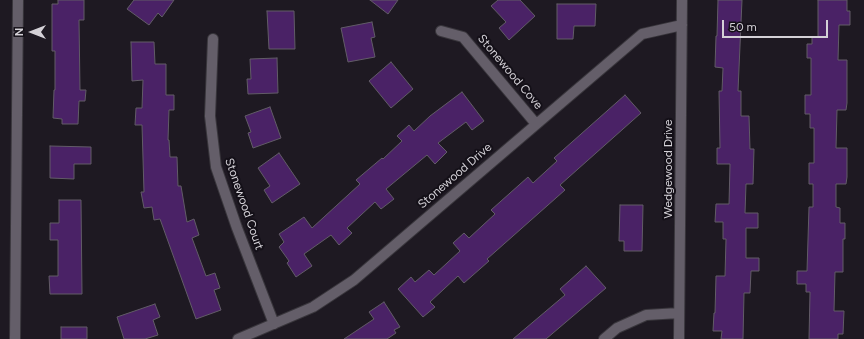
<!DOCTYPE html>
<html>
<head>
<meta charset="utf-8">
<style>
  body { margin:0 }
  #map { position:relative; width:864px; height:339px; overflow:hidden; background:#1e1922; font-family:Figtree,sans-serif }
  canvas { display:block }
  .north { position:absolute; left:12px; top:12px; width:40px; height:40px; -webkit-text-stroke:3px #141018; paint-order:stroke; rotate:270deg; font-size:11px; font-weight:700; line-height:16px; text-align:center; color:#d4d1d7 }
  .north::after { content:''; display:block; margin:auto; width:14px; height:18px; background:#d4d1d7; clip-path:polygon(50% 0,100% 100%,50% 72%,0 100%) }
  .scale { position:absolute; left:722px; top:20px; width:106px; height:18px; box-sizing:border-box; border:2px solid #d4d1d7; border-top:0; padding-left:5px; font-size:12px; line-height:14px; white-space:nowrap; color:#d4d1d7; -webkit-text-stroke:3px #141018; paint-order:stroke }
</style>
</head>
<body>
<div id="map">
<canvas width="864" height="339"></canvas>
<div class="north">N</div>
<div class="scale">50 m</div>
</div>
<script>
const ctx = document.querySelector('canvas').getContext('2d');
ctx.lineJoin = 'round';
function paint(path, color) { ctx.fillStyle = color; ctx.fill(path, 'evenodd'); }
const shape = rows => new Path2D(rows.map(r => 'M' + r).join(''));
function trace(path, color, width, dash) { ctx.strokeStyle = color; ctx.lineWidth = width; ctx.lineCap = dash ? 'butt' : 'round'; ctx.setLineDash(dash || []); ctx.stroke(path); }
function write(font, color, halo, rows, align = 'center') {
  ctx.font = font + ' Figtree,sans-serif'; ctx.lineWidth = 4; ctx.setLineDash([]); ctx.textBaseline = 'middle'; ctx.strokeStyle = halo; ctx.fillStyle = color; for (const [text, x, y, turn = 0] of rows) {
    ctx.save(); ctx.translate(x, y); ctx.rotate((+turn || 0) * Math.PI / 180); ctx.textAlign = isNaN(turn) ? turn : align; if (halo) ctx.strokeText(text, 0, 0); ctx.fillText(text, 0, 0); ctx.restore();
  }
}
const building = shape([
  [58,0,84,0,84,20,79,20,80,90,86,90,85,101,79,101,78,124,62,124,62,119,53,118,54,90,55,90,55,51,52,51,52,4,58,4,58,0],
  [134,0,174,0,162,17,158,13,149,25,127,9,134,0],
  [370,0,398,0,388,14,370,0],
  [498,0,520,0,535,16,509,40,499,28,506,22,491,6,498,0],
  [718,0,742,0,738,91,741,91,741,116,749,116,750,149,754,149,753,184,746,184,745,213,758,213,758,228,746,228,746,258,759,258,759,271,751,271,750,293,744,293,743,339,721,339,722,331,713,331,714,313,715,313,716,276,725,276,726,239,723,239,723,222,715,222,716,204,729,204,730,164,717,164,717,148,720,148,719,91,722,91,723,68,715,67,716,36,717,36,718,0],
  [818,0,847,0,847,11,850,11,850,25,839,25,838,60,847,60,847,103,846,110,837,110,836,148,847,148,847,177,846,184,836,184,836,207,840,208,840,223,845,223,845,239,843,239,843,272,835,272,834,311,844,311,843,334,838,334,838,339,809,339,810,292,806,292,806,284,797,284,797,271,807,271,809,207,813,207,813,184,809,184,809,163,814,163,814,128,810,128,810,114,805,114,805,95,811,95,811,58,807,58,807,44,812,44,812,37,818,37,818,0],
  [557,4,596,4,595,26,574,26,573,39,557,39,557,4],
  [267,11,294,11,295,49,269,49,267,11],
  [372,22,375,37,371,38,375,57,348,62,341,28,372,22],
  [131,42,154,42,155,64,166,64,166,95,174,95,174,110,169,110,168,140,169,140,170,157,177,157,178,186,181,186,187,222,194,219,199,235,192,238,206,276,215,273,220,288,214,290,221,310,196,319,160,219,154,220,152,207,144,208,141,192,144,192,142,125,135,125,136,108,142,108,143,80,132,81,131,42],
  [277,58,278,93,248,94,247,79,251,79,250,59,277,58],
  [391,62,413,89,391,108,369,81,391,62],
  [462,92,484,121,472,130,466,122,438,143,447,152,435,164,427,155,386,189,394,199,381,209,375,202,347,228,352,233,339,245,331,235,304,254,312,266,296,277,287,263,289,261,279,247,284,242,279,234,304,217,312,228,360,184,356,180,382,158,383,159,402,141,397,136,409,125,414,131,430,116,462,92],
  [625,95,641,113,560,185,565,190,487,259,489,261,464,283,458,276,430,302,435,307,423,317,398,289,411,277,415,282,429,270,434,275,460,251,453,243,464,233,469,238,495,214,491,210,528,177,533,183,557,161,554,158,625,95],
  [270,107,281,138,253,148,248,133,251,132,245,116,270,107],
  [50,146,91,147,91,164,74,164,74,179,50,178,50,146],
  [279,153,300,184,272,203,264,190,270,186,258,168,279,153],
  [59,200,81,200,82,294,50,294,49,276,58,276,58,240,50,240,50,223,59,223,59,200],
  [620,205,643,205,642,251,624,251,624,241,619,241,620,205],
  [586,266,606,288,546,339,513,339,565,295,560,289,586,266],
  [384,302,400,327,394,330,396,333,387,339,344,339,374,319,369,312,384,302],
  [155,304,160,317,153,320,158,335,145,339,124,339,117,317,155,304],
  [61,327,87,327,87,339,61,339,61,327]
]);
const minor = shape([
  [441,31,463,37,536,124],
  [213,39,210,116,216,167,237,228,274,324],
  [15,339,18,0],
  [238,339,313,307,354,280,642,34,682,25],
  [604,339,617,328,646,315,679,313],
  [679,339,682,0]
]);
const streetNames = [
  ["Stonewood Cove",510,72,50],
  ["Wedgewood Drive",668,169,-90],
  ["Stonewood Drive",455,176,-41],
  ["Stonewood Court",244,204,71]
];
paint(building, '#4a2266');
trace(building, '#625c67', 1);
trace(minor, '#39363c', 12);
trace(minor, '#645e69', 10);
write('12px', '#d4d1d7', '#141018', streetNames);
</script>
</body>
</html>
